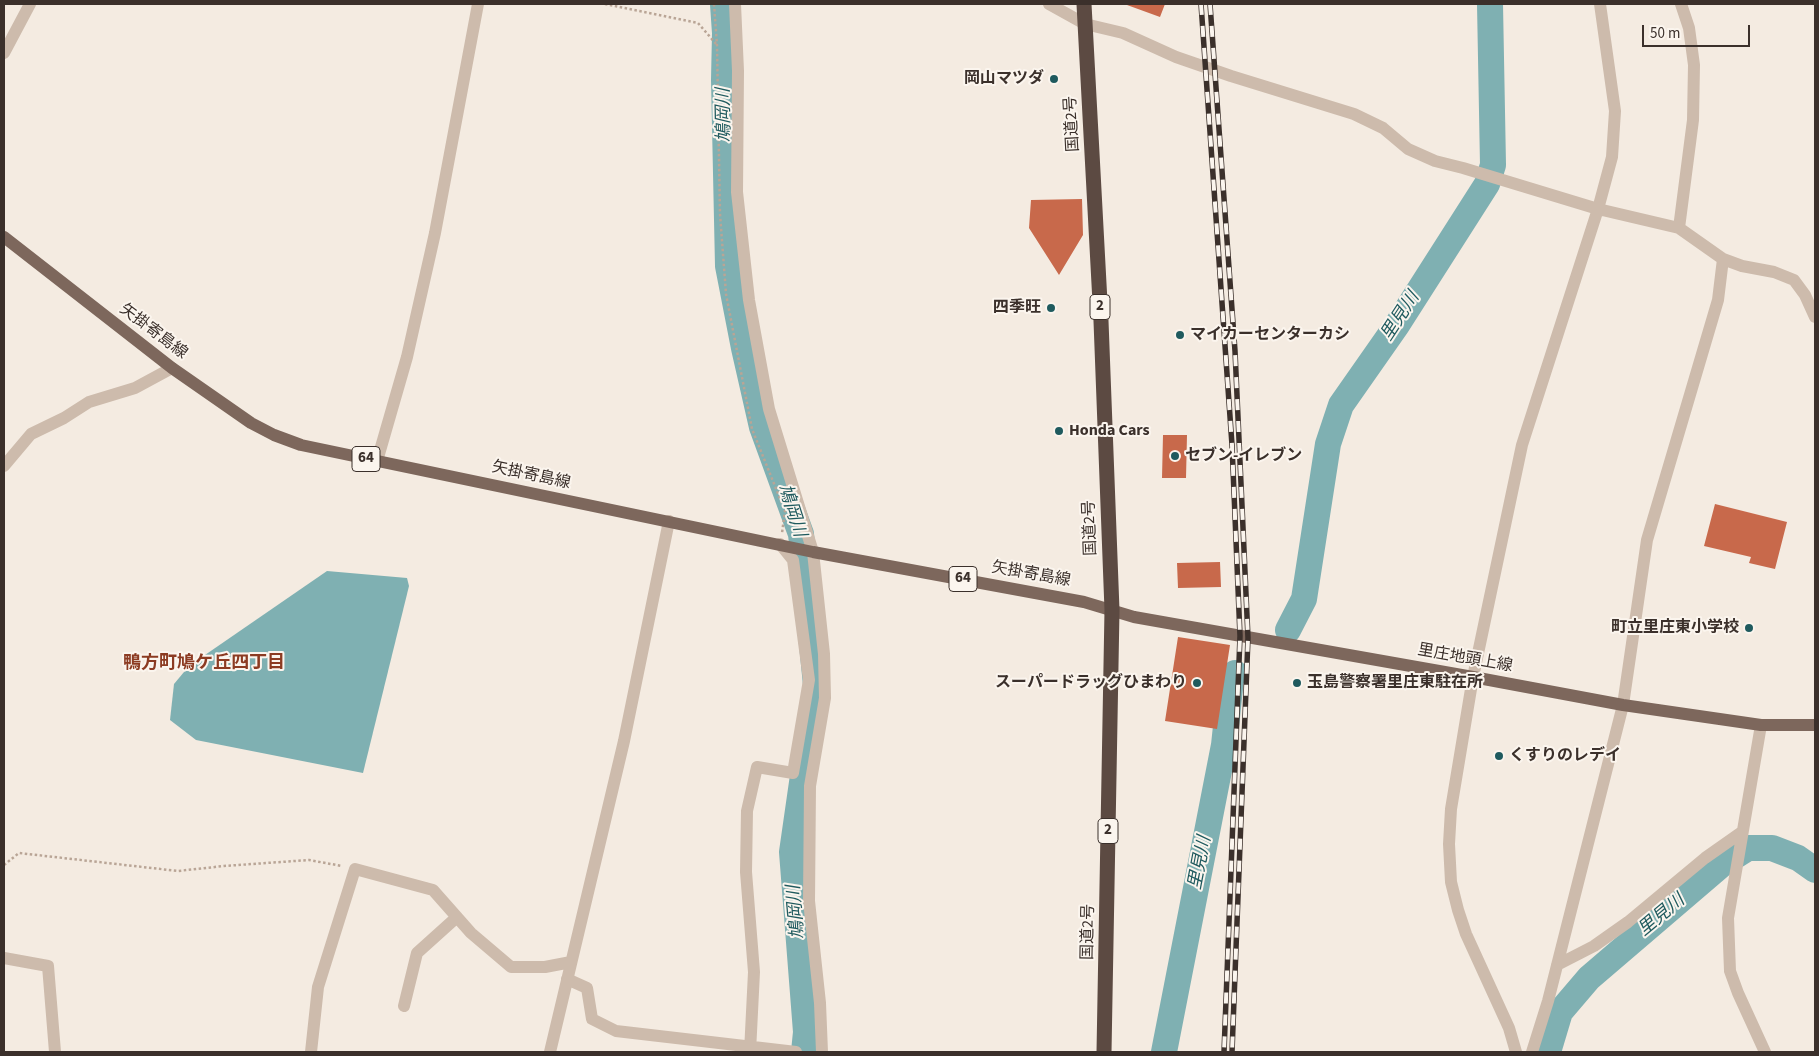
<!DOCTYPE html>
<html>
<head>
<meta charset="utf-8">
<style>
  body { margin:0 }
  #map { position:relative; width:1819px; height:1056px; overflow:hidden; background:#f4ebe1; font-family:"Source Sans 3",sans-serif }
  canvas { display:block }
  .frame { position:absolute; inset:0; border:5px solid #3b302b; pointer-events:none }
  .scale { position:absolute; left:1642px; top:25px; width:108px; height:22px; box-sizing:border-box; border:2px solid #3b302b; border-top:0; padding-left:6px; font-size:15px; line-height:18px; white-space:nowrap; color:#3b302b; -webkit-text-stroke:4px #fbf5ee; paint-order:stroke }
</style>
</head>
<body>
<div id="map">
<canvas width="1819" height="1056"></canvas>
<div class="frame"></div>
<div class="scale">50 m</div>
</div>
<script>
const ctx = document.querySelector('canvas').getContext('2d');
ctx.lineJoin = 'round';
function paint(path, color) { ctx.fillStyle = color; ctx.fill(path, 'evenodd'); }
const shape = rows => new Path2D(rows.map(r => 'M' + r).join(''));
function trace(path, color, width, dash) { ctx.strokeStyle = color; ctx.lineWidth = width; ctx.lineCap = dash ? 'butt' : 'round'; ctx.setLineDash(dash || []); ctx.stroke(path); }
function write(font, color, halo, rows, align = 'center') {
  ctx.font = font + ' "Source Sans 3","Noto Sans JP",sans-serif'; ctx.lineWidth = 4; ctx.setLineDash([]); ctx.textBaseline = 'middle'; ctx.strokeStyle = halo; ctx.fillStyle = color; for (const [text, x, y, turn = 0] of rows) {
    ctx.save(); ctx.translate(x, y); ctx.rotate((+turn || 0) * Math.PI / 180); ctx.textAlign = isNaN(turn) ? turn : align; if (halo) ctx.strokeText(text, 0, 0); ctx.fillText(text, 0, 0); ctx.restore();
  }
}
const water = shape([
  [327,571,407,578,409,586,363,773,196,740,170,720,174,684,189,666]
]);
const river = shape([
  [723,4,725,33,724,80,728,266,744,348,762,427,801,534,816,685,792,852,806,1032,804,1052],
  [1288,630,1304,599,1328,444,1341,405,1397,325,1487,184,1493,165,1490,4],
  [1164,1052,1224,745,1231,679,1235,673],
  [1548,1052,1560,1012,1589,978,1721,865,1748,848,1772,848,1798,858,1815,870]
]);
const building = shape([
  [1127,4,1165,4,1160,17,1127,5],
  [1082,199,1083,235,1059,275,1029,228,1031,200],
  [1163,435,1187,435,1186,478,1162,478],
  [1715,504,1787,522,1775,569,1749,563,1751,557,1704,546],
  [1220,562,1221,587,1178,588,1177,563],
  [1178,637,1230,645,1217,729,1165,721]
]);
const path = shape([
  [605,4,698,23,717,45],
  [714,4,717,45,720,214,726,294,752,429,785,511,782,533],
  [4,865,19,853,178,871,224,866,309,860,342,866]
]);
const minor = shape([
  [735,4,738,71,737,192,749,300,769,409,813,552,824,654,825,698,810,786,809,901,820,1003,822,1052],
  [1049,4,1085,24,1123,33,1176,57,1231,76,1354,114,1383,128,1408,149,1435,161,1463,168,1598,209,1679,228,1723,259,1742,266,1774,272,1794,280,1805,295,1815,317],
  [4,53,30,4],
  [1679,228,1693,120,1694,65,1689,28,1681,4],
  [377,461,407,357,435,233,478,4],
  [4,466,31,434,64,418,89,402,135,388,172,368],
  [1761,725,1728,918,1730,971,1738,993,1765,1052],
  [4,958,48,966,55,1052],
  [1557,965,1594,946,1628,922,1705,858,1742,832],
  [567,979,587,988,592,1019,616,1031,796,1052],
  [404,1006,417,953,457,917],
  [311,1052,318,987,355,869,433,890,471,933,511,967,545,967,571,962],
  [550,1052,624,741,669,521],
  [750,1052,754,972,746,872,747,811,757,767,793,773,809,680,793,560,780,544],
  [1516,1052,1509,1028,1466,934,1458,910,1451,882,1449,844,1451,809,1473,677,1522,445,1598,209,1612,157,1615,111,1600,4],
  [1532,1052,1548,1001,1623,705,1647,540,1718,300,1723,259]
]);
const major = shape([
  [4,237,172,368,251,423,274,435,301,445,813,552,1084,602,1134,617,1473,677,1623,705,1761,725,1815,725]
]);
const highway = shape([
  [1084,4,1101,321,1112,610,1104,1052]
]);
const rail = shape([
  [1201,4,1232,445,1240,636,1224,1052],
  [1210,4,1235,351,1248,638,1232,1052]
]);
const markers = [
  [1054,79,5,"#1f5a5e"],
  [1051,308,5,"#1f5a5e"],
  [1180,335,5,"#1f5a5e"],
  [1059,431,5,"#1f5a5e"],
  [1175,456,5,"#1f5a5e"],
  [1749,628,5,"#1f5a5e"],
  [1197,683,5,"#1f5a5e"],
  [1297,683,5,"#1f5a5e"],
  [1499,756,5,"#1f5a5e"]
];
const shields = [
  [1100,307,20],
  [366,459,28],
  [963,579,28],
  [1108,831,20]
];
const shieldNames = [
  ["2",1100,307],
  ["64",366,459],
  ["64",963,579],
  ["2",1108,831]
];
const poiNames = [
  ["岡山マツダ",1044,79,"right"],
  ["四季旺",1041,308,"right"],
  ["マイカーセンターカシ",1190,335],
  ["Honda Cars",1069,431],
  ["セブン-イレブン",1185,456],
  ["町立里庄東小学校",1739,628,"right"],
  ["スーパードラッグひまわり",1187,683,"right"],
  ["玉島警察署里庄東駐在所",1307,683],
  ["くすりのレデイ",1509,756]
];
const streetNames = [
  ["国道2号",1073,124,-93],
  ["矢掛寄島線",153,332,37],
  ["矢掛寄島線",531,476,12],
  ["国道2号",1091,528,-92],
  ["矢掛寄島線",1031,575,10],
  ["里庄地頭上線",1465,659,10],
  ["国道2号",1089,932,-89]
];
const waterNames = [
  ["鳩岡川",725,115,-91],
  ["里見川",1401,317,-57],
  ["鳩岡川",791,511,72],
  ["里見川",1201,863,-79],
  ["鳩岡川",797,912,-95],
  ["里見川",1662,916,-40]
];
const neighbourhoodNames = [
  ["鴨方町鳩ケ丘四丁目",204,664]
];
paint(water, '#7fb0b2');
trace(river, '#7fb0b2', 26);
paint(building, '#c8694b');
trace(path, '#b9a596', 2.5, [2.5, 2.5]);
trace(minor, '#cdbbac', 12);
trace(major, '#7d675c', 12);
trace(highway, '#5c4a42', 15);
trace(rail, '#3b302b', 5.5);
trace(rail, '#fbf5ee', 4, [11]);
for (const [x, y, r, color] of markers) { const dot = new Path2D(); dot.arc(x, y, r, 0, 2 * Math.PI); ctx.fillStyle = color; ctx.fill(dot); trace(dot, '#fbf5ee', 2); }
for (const [x, y, w] of shields) { const box = new Path2D(); box.roundRect(x - w / 2, y - 12.5, w, 25, 4); ctx.fillStyle = '#fbf5ee'; ctx.fill(box); trace(box, '#3b302b', 1); }
write('bold 15px', '#3b302b', null, shieldNames);
write('bold 16px', '#3b302b', '#fbf5ee', poiNames, 'left');
write('16px', '#3b302b', '#fbf5ee', streetNames);
write('italic 18px', '#1f5a5e', '#fbf5ee', waterNames);
write('bold 18px', '#8c3b22', '#fbf5ee', neighbourhoodNames);
</script>
</body>
</html>
